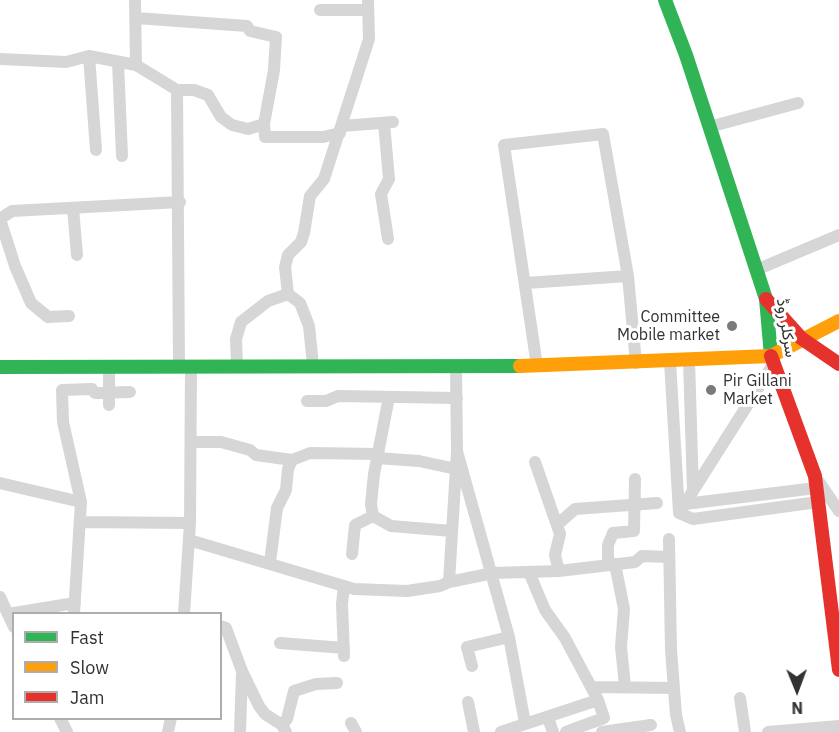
<!DOCTYPE html>
<html>
<head>
<meta charset="utf-8">
<style>
  body { margin:0 }
  #map { position:relative; width:839px; height:732px; overflow:hidden; background:#fff; font-family:"IBM Plex Sans",sans-serif }
  canvas { display:block }
  .legend { position:absolute; left:12px; top:612px; width:210px; height:108px; box-sizing:border-box; background:#fff; border:2px solid #adadad; margin:0; padding:8px 10px; list-style:none; font-size:18px; color:#323232 }
  .legend li { display:flex; align-items:center; gap:12px; height:30px }
  .legend b { width:30px; border:2px solid #adadad }
  .north { position:absolute; left:767px; top:660px; width:60px; height:60px; -webkit-text-stroke:4px #fff; paint-order:stroke; rotate:179deg; font-size:16px; font-weight:700; line-height:24px; text-align:center; color:#323232 }
  .north::after { content:''; display:block; margin:auto; width:21px; height:27px; background:#323232; clip-path:polygon(50% 0,100% 100%,50% 72%,0 100%) }
</style>
</head>
<body>
<div id="map">
<canvas width="839" height="732"></canvas>
<ul class="legend">
<li><b style="height:8px;background:#30b455"></b>Fast</li>
<li><b style="height:8px;background:#ff9f0a"></b>Slow</li>
<li><b style="height:8px;background:#e5322d"></b>Jam</li>
</ul>
<div class="north">N</div>
</div>
<script>
const ctx = document.querySelector('canvas').getContext('2d');
ctx.lineJoin = 'round';
const shape = rows => new Path2D(rows.map(r => 'M' + r).join(''));
function trace(path, color, width, dash) { ctx.strokeStyle = color; ctx.lineWidth = width; ctx.lineCap = dash ? 'butt' : 'round'; ctx.setLineDash(dash || []); ctx.stroke(path); }
function write(font, color, halo, rows, align = 'center') {
  ctx.font = font + ' "IBM Plex Sans",Vazirmatn,sans-serif'; ctx.lineWidth = 6; ctx.setLineDash([]); ctx.textBaseline = 'middle'; ctx.strokeStyle = halo; ctx.fillStyle = color; for (const [text, x, y, turn = 0] of rows) {
    ctx.save(); ctx.translate(x, y); ctx.rotate((+turn || 0) * Math.PI / 180); ctx.textAlign = isNaN(turn) ? turn : align; if (halo) ctx.strokeText(text, 0, 0); ctx.fillText(text, 0, 0); ctx.restore();
  }
}
const street = shape([
  [135,0,136,65],
  [320,10,368,10],
  [136,18,247,26,250,31,276,37,274,70,264,124],
  [89,56,96,150],
  [0,59,66,62,89,56,136,65,177,90,194,90,208,95,221,117,232,125,248,129,264,124,265,137,323,137,340,133],
  [118,62,122,156],
  [177,90,179,366],
  [384,123,389,179,381,194,388,239],
  [342,126,393,122],
  [709,127,798,103],
  [73,208,77,255],
  [0,219,12,211,180,202],
  [0,219,15,266,31,303,48,317,69,316],
  [756,270,839,235],
  [526,283,628,276],
  [689,360,693,491],
  [670,361,679,513],
  [237,365,236,339,241,322,268,301,288,294],
  [313,365,309,326,300,303,288,294,285,267,288,255,301,242,304,233,310,196,324,179,369,39,368,0],
  [109,366,109,405],
  [537,366,504,145,603,134,628,276,636,363],
  [307,401,326,401,338,396,457,398],
  [191,442,221,442,250,450,256,455,292,460,310,453,378,454],
  [457,451,509,637,525,723],
  [377,458,419,461,456,469],
  [535,462,560,534,555,555,559,571],
  [819,482,839,511],
  [0,483,81,502],
  [685,504,816,488],
  [679,513,774,363],
  [679,513,693,519,818,502],
  [373,516,371,504,374,474,389,397],
  [373,516,391,526,452,531],
  [80,522,190,523],
  [557,525,575,509,657,503],
  [669,539,671,650,676,715,680,732],
  [189,540,354,589,407,591,440,586,449,582,493,573,559,571,635,562,642,556,669,557],
  [352,554,355,525,373,516],
  [270,562,277,508,286,490,288,469,292,460],
  [615,564,624,609,621,647,625,686],
  [608,565,608,545,613,533,634,531,635,479],
  [529,572,545,610,565,638,598,700,604,718,566,732],
  [449,582,457,451,456,366],
  [0,597,14,627],
  [8,614,75,603],
  [74,614,81,502,63,422,62,390,92,389,95,393,130,392],
  [184,614,190,523,191,367],
  [220,626,226,628,242,671,259,706,265,714,282,725,286,732],
  [280,643,344,648],
  [344,656,342,604,344,586],
  [472,666,467,647,509,637],
  [591,687,674,688],
  [740,698,745,732],
  [468,702,474,732],
  [60,718,67,732],
  [548,718,553,732],
  [351,723,356,732],
  [282,725,287,719,294,691,316,684,337,683],
  [168,732,171,718],
  [240,732,242,673],
  [501,732,598,700],
  [602,732,651,725],
  [768,732,839,726]
]);
const fast = shape([
  [665,0,686,55,766,299,771,356],
  [0,367,520,366]
]);
const slow = shape([
  [520,366,771,356,839,321]
]);
const jam = shape([
  [766,299,801,338,839,364],
  [771,356,815,476,839,670]
]);
const markers = [
  [732,326,6,"#7a7a7a"],
  [711,390,6,"#7a7a7a"]
];
const poiNames = [
  ["Committee",720,317],
  ["Mobile market",720,335],
  ["Pir Gillani",723,381,"left"],
  ["Market",723,399,"left"]
];
const streetNames = [
  ["سرکلر روڈ",786,328,81]
];
trace(street, '#d6d6d6', 12);
trace(fast, '#30b455', 14);
trace(slow, '#ff9f0a', 14);
trace(jam, '#e5322d', 14);
for (const [x, y, r, color] of markers) { const dot = new Path2D(); dot.arc(x, y, r, 0, 2 * Math.PI); ctx.fillStyle = color; ctx.fill(dot); trace(dot, '#fff', 2); }
write('16px', '#323232', '#fff', poiNames, 'right');
write('16px', '#323232', '#fff', streetNames);
</script>
</body>
</html>
